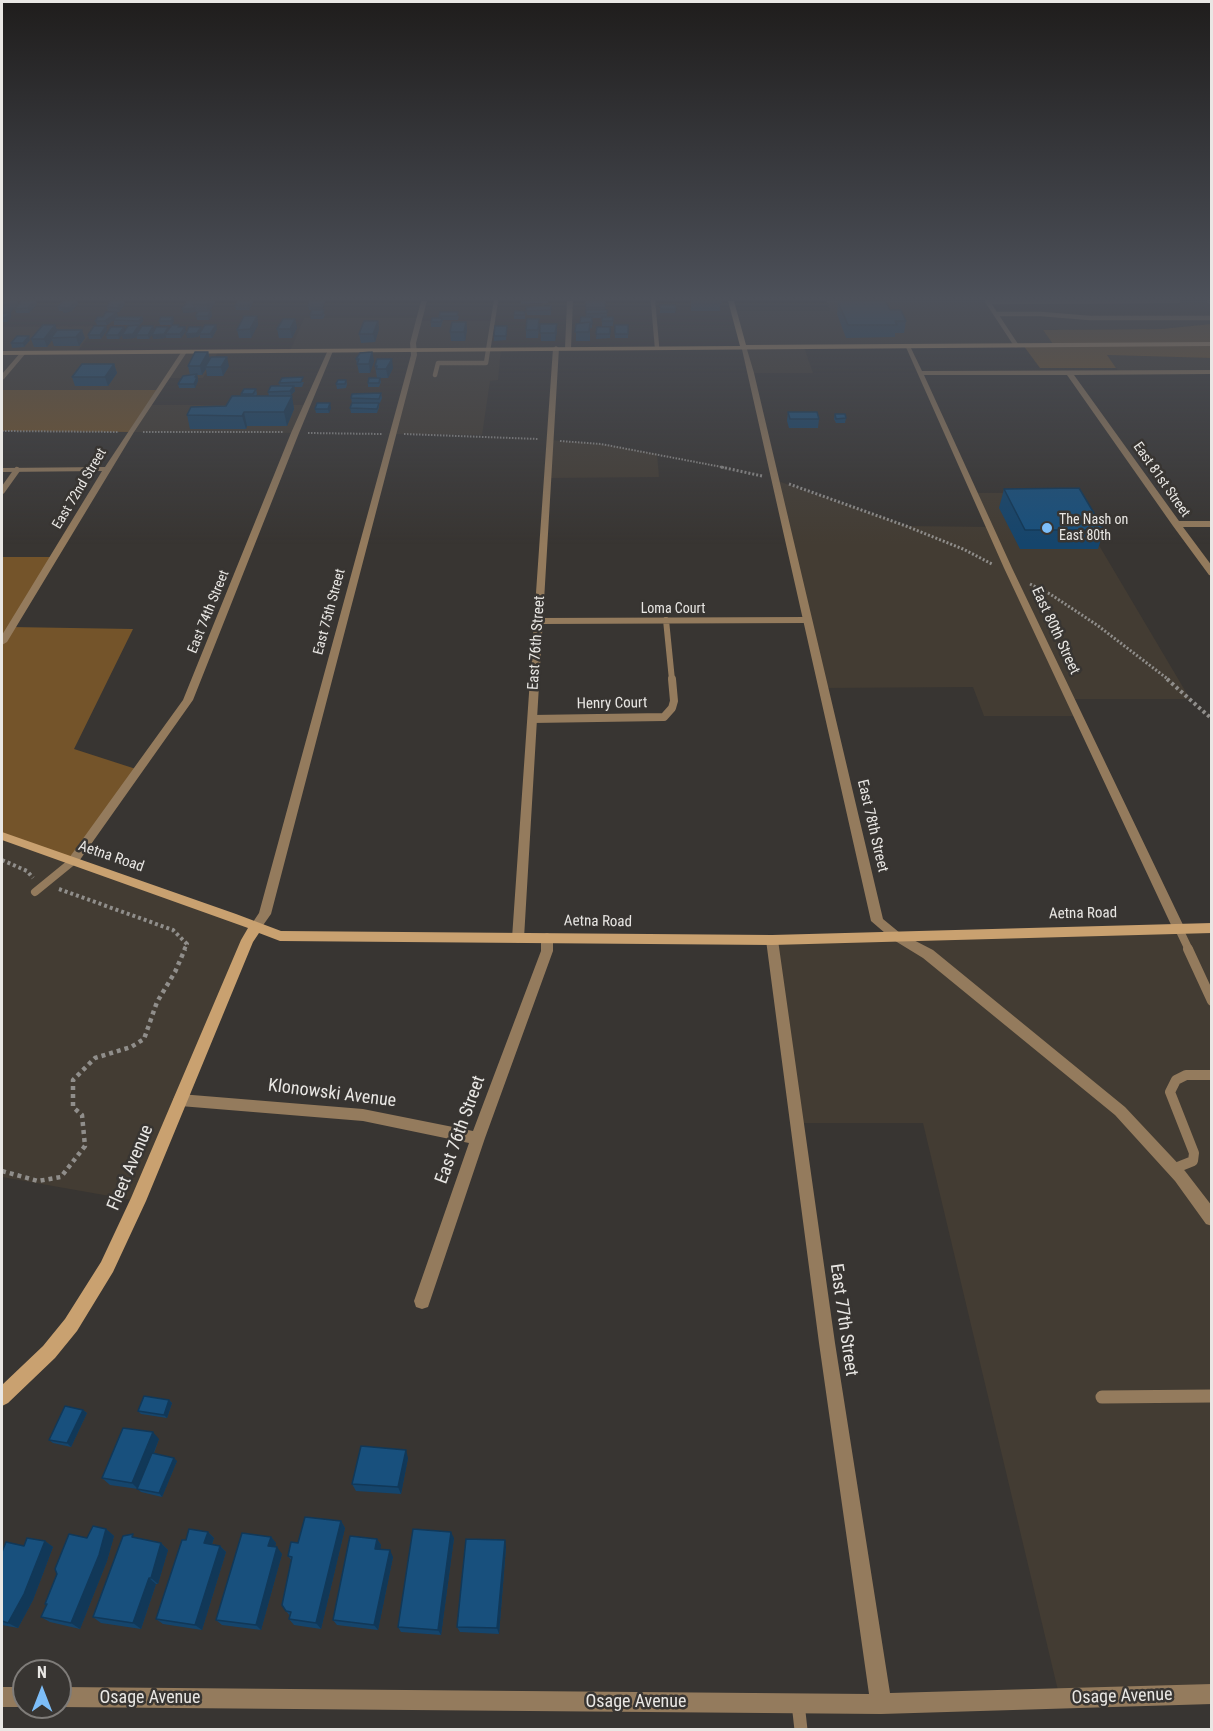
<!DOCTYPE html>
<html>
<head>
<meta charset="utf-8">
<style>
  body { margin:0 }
  #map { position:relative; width:1213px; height:1731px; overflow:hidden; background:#383532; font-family:"Roboto Condensed",sans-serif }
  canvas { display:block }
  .frame { position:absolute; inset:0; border:3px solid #e9e7e4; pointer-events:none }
  .north { position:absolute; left:12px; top:1659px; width:60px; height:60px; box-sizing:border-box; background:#383532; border:2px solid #7f7c79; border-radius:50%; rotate:0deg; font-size:16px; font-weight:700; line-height:24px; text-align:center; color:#e9e7e4 }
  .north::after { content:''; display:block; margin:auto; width:21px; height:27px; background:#7dbef9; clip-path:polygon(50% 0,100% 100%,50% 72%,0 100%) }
</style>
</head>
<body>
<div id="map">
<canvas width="1213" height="1731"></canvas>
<div class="frame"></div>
<div class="north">N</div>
</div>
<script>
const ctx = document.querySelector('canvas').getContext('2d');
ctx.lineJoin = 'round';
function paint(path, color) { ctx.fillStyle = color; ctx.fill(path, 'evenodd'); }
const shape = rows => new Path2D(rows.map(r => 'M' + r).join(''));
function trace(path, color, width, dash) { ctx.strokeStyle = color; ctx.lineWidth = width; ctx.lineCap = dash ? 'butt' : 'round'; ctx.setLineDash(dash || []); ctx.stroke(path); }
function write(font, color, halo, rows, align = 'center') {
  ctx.font = font + ' "Roboto Condensed",sans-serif'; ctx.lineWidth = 5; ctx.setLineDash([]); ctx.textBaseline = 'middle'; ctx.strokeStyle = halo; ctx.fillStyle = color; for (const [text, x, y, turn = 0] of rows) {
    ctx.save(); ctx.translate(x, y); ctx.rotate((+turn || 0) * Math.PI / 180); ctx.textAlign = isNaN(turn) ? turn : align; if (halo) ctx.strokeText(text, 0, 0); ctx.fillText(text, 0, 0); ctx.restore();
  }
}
const built = shape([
  [827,301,1211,301,1212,324,1161,329,1043,330,1054,344,804,347,813,373,751,373,733,311,830,311],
  [304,318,420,318,420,321,493,321,488,348,501,349,498,380,490,381,482,435,391,434,413,350,290,351],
  [96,326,77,352,218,352,203,378,167,378,160,390,2,390,2,327],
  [1106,355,1211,358,1211,372,1119,372],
  [149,405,308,405,295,433,130,432],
  [551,440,601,444,657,454,659,477,549,478],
  [775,480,906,526,989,527,975,493,1068,493,1190,699,1072,699,1079,716,984,716,973,687,822,688],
  [2,836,232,917,255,928,138,1201,2,1177],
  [1211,928,1211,1694,1060,1699,923,1123,797,1123,772,940]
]);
const green = shape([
  [1211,324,1211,358,1107,355,1116,368,1040,368,1023,345,1053,344,1043,330,1161,329],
  [2,390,160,390,130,432,2,431],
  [2,557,54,557,11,627,133,629,74,749,139,770,73,861,2,836]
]);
const pathFar3 = shape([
  [2,431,118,432],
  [143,432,283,432],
  [308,433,382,434],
  [404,434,538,439],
  [560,441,601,444,727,468]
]);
const pathFar2 = shape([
  [721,467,762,476],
  [789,484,906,526,963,549,992,564],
  [1030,584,1050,594,1097,625,1169,680]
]);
const pathFar1 = shape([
  [1167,679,1212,719],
  [2,860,27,871,33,878],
  [59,889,173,930,187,944,184,950]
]);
const path = shape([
  [2,1171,38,1181,61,1177,85,1146,82,1115,73,1107,73,1080,95,1058,131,1047,144,1039,157,1002,175,972,185,949]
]);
const laneFar4 = shape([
  [653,301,657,347],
  [987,301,1016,345],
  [1209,301,1212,303],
  [988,302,1178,301],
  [996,314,1041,314,1090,318,1212,318],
  [435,375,438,363,486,363,496,301]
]);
const laneFar3 = shape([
  [2,491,17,470],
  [666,620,672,680],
  [538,621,807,620]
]);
const laneFar2 = shape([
  [532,719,664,717,672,708,674,701,672,679],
  [35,892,73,861],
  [1179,929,1189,950]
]);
const laneFar1 = shape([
  [1188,949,1212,1001],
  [1173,1169,1193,1161,1194,1153,1170,1092,1176,1080,1186,1075,1212,1075]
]);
const lane = shape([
  [1102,1397,1212,1396],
  [798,1703,801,1730]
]);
const street = shape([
  [421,301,427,301,416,343,417,355,271,914,259,931,255,933,251,931,249,928,259,913,411,355,410,343,421,301],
  [567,301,573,301,571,348,568,350,565,348,567,301],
  [741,345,746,346,754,373,883,919,900,933,933,950,1125,1107,1185,1171,1212,1206,1212,1226,1206,1224,1175,1181,1115,1115,923,958,892,939,871,921,741,345],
  [905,345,910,346,922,371,1212,370,1212,374,1074,375,1179,521,1212,521,1212,527,1183,527,1212,566,1212,576,1209,575,1173,526,1067,375,924,375,1012,568,1185,929,1183,932,1175,932,1173,929,1004,568,905,345],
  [556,346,559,348,524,938,523,941,518,943,513,941,512,938,553,348,556,346],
  [328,350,333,351,299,433,193,700,77,864,69,864,67,861,69,858,183,700,291,433,328,350],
  [182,351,187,352,134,432,7,642,2,645,2,635,102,471,2,472,2,468,105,467,182,351],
  [21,352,26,353,4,379,2,380,2,374,21,352],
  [547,933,552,935,553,938,553,951,485,1138,428,1307,422,1309,416,1307,414,1301,469,1143,363,1121,180,1106,175,1104,173,1100,175,1096,180,1094,363,1109,473,1131,541,951,541,938,542,935,547,933],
  [772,935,777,937,778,940,835,1343,890,1693,1212,1684,1212,1704,881,1714,59,1707,60,1687,869,1694,819,1343,766,940,767,937,772,935],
  [2,1687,24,1687,25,1707,2,1707,2,1687]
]);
const secondary = shape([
  [728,301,734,301,746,345,1212,342,1212,346,2,355,2,351,740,346,728,301],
  [2,832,236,914,281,931,772,935,1212,923,1212,933,772,945,280,941,259,933,253,942,146,1201,113,1272,77,1331,55,1358,8,1403,2,1406,2,1385,43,1346,65,1319,101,1262,131,1198,241,940,248,928,2,840,2,832]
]);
const wall = shape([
  [2,301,18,304,10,313,11,317,7,322,2,322],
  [188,301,214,301,215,303,209,311,211,311,212,316,209,320,197,320,196,316,198,313,197,313,196,311,195,312,183,313],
  [521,301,548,301,548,303,521,304],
  [691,301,720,301,720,311,691,311],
  [325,302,322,310,325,315,323,319,311,319,310,315,317,310,309,310,308,306],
  [586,302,605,302,605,310,607,310,607,317,613,317,613,326,602,326,602,318,592,318,592,328,590,328,590,341,576,341,576,324,580,323,586,317],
  [838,302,890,310,906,321,904,333,895,333,895,337,846,338,837,314],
  [253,303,249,310,236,310,235,306],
  [37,304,29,313,16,313,15,309],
  [78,304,72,311,64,313,63,311,59,311,58,307],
  [125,304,119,312,108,311,107,307],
  [660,305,676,309,675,313,660,313],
  [551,306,551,315,527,315,526,311],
  [525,312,525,319,514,319,514,315],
  [118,316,117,317,142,317,143,321,140,325,114,325,114,320,107,325,97,325,95,321],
  [257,316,258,325,251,338,239,338,237,330],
  [439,316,459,316,458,320,443,320,441,327,431,327,431,322,439,318],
  [161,317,174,321,172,325,180,327,186,331,181,338,166,338,166,336,165,338,153,339,153,333,149,339,137,339,136,335,135,338,123,339,122,335,119,339,107,339,106,335,124,327,125,331,140,329,168,330,172,325,160,325,159,321],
  [295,319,297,328,292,338,279,338,277,329],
  [378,321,379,329,375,342,361,343,359,334],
  [466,322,467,330,465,341,451,341,450,332],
  [540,324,557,332,555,341,541,341],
  [55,325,57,330,85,338,79,346,54,346,52,340,47,347,34,347,31,339],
  [615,325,628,325,628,338,615,338],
  [507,326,506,340,494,341,494,336],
  [201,327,202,330,217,329,212,338,200,338,200,335,198,337,187,338],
  [597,327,610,327,610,338,596,339],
  [539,328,538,338,526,338,526,330],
  [107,330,101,339,89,339,88,335],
  [30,340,24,347,12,348,11,343],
  [208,352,210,359,229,366,223,376,207,376,206,369,202,375,197,375,198,381,195,388,179,388,178,384,190,375,188,366],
  [372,352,374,361,370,373,359,373,356,359],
  [114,364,117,373,108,386,75,386,72,377],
  [375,366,393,368,388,378,380,378,381,382,379,387,368,387,368,383,377,378],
  [346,380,347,384,346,388,337,389,336,384],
  [304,382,302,387,294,387,295,391,291,395,294,409,287,426,247,426,246,429,190,429,187,415,226,406,241,396,241,394,256,389,257,394,256,396,269,396,268,392,280,386,279,383],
  [381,393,382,398,380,403,379,403,379,407,377,413,351,413,350,408,356,403,352,403,351,398],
  [331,408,329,413,316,413,315,409],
  [788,412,819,419,818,428,789,428,787,421],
  [835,414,846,418,845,423,836,423,834,419],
  [1004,489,1104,530,1098,549,1020,549,999,508],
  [169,1400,172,1403,167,1418,141,1414,138,1411],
  [83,1410,87,1413,71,1447,53,1443,49,1440],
  [159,1439,154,1453,177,1461,162,1497,141,1492,138,1489,110,1485,102,1478],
  [408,1458,401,1494,356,1491,352,1484],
  [341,1521,345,1528,321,1629,294,1625,289,1619,290,1616,286,1611,292,1561,288,1556,298,1543],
  [106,1529,114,1536,107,1561,80,1629,50,1622,41,1617,47,1605,45,1604,87,1538],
  [208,1532,214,1538,212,1544,220,1546,226,1552,202,1630,163,1624,156,1619,186,1540],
  [271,1537,276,1543,275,1547,282,1554,261,1630,222,1625,216,1620],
  [138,1538,161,1543,168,1550,158,1584,156,1584,141,1629,101,1623,93,1617],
  [454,1538,441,1635,401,1632,398,1627],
  [377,1539,381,1545,380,1549,393,1557,378,1630,337,1625,333,1620],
  [45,1541,53,1547,33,1600,18,1628,2,1625,2,1552],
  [506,1547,499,1634,460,1632,457,1627]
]);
const shadedWall = shape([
  [10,301,17,301,18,304,10,313,11,317,7,322,5,318,9,313,7,305],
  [34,301,36,301,37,304,29,313,28,308],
  [75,301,77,301,78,304,72,311,64,313,62,309],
  [122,301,124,301,125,304,119,312,117,308],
  [209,301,214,301,215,303,208,313,206,305],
  [251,301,253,301,253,303,249,310,249,306],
  [323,301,325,301,325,302,322,311,321,307],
  [195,307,196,311,195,312,183,313,182,309],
  [211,311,212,316,209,320,208,316],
  [117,312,118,316,107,325,105,321],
  [257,316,258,325,251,338,250,329],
  [142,317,143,321,140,325,139,321],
  [173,317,174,321,172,325,171,321],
  [295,319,297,328,292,338,290,329],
  [378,321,379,329,375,342,373,334],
  [466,322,467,330,465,341,464,332],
  [557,324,557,332,555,341,555,333],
  [55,325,58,333,51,338,52,340,47,347,44,339],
  [139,325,141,330,135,338,123,339,122,335,119,339,118,335,124,327,125,331],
  [216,325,217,329,212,338,210,334],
  [106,326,107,330,101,339,100,335],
  [153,326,155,330,149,339,148,335],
  [168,327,169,332,165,334,166,336,165,338,153,339,152,335],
  [185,327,186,331,181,338,180,334],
  [201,327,202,331,199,334,198,337,187,338,186,334],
  [82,330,85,338,79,346,76,337],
  [29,336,30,340,24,347,23,343],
  [208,352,210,361,205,367,206,369,202,375,200,366],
  [372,352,374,361,370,373,369,364],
  [227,357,229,366,223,376,221,367],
  [392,359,393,368,388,378,386,369],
  [114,364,117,373,108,386,105,377],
  [197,374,198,381,195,388,194,384],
  [294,386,295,391,291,395,290,391],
  [292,396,294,409,287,426,284,412],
  [330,403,331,408,329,413,328,409],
  [244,412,247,426,246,429,242,416],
  [169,1400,172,1403,167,1418,164,1415],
  [83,1410,87,1413,71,1447,67,1443],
  [153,1432,159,1439,139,1490,132,1483],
  [406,1450,408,1458,401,1494,398,1487],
  [174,1458,177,1461,162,1497,159,1493],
  [341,1521,345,1528,321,1629,316,1623],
  [106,1529,114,1536,107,1561,80,1629,71,1623],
  [208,1532,214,1538,210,1550,204,1543],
  [451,1532,454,1538,441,1635,438,1630],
  [271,1537,276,1543,274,1552,268,1546],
  [377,1539,381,1545,379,1555,375,1549],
  [505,1540,506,1547,499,1634,497,1628],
  [45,1541,53,1547,33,1600,18,1628,8,1623],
  [161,1543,168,1550,158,1584,151,1578],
  [220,1546,226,1552,202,1630,195,1625],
  [277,1547,282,1554,261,1630,256,1625],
  [390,1550,393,1557,378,1630,374,1625],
  [149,1578,156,1584,141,1629,133,1623]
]);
const building = shape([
  [2,301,10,301,7,305,2,305,2,301],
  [22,301,34,301,28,308,15,309,22,301],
  [63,301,75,301,70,307,62,309,64,307,58,307,63,301],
  [111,301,122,301,117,308,107,307,111,301],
  [188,301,196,301,194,304,194,308,182,309,188,301],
  [196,301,209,301,206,305,194,304,196,301],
  [238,301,251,301,249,306,235,306,238,301],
  [310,301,323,301,321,307,308,306,310,301],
  [692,301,720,301,721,303,692,303,692,301],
  [885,301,890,310,901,310,906,321,895,321,897,325,848,325,838,302,885,301],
  [586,302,605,302,605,307,586,307,586,302],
  [660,305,675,305,676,309,661,309,660,305],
  [551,306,551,310,526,311,527,307,551,306],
  [312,310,324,310,322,315,310,315,312,310],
  [586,310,607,310,607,313,586,314,586,310],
  [198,311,211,311,208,316,196,316,198,311],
  [515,311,525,312,524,315,514,315,515,311],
  [106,312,117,312,105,321,95,321,98,317,103,317,106,312],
  [440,312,458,312,457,316,439,316,440,312],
  [2,313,10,313,5,318,2,318,2,313],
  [244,316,257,316,250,329,237,330,244,316],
  [116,317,142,317,139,321,113,320,116,317],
  [161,317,173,317,171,321,159,321,161,317],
  [581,317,592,317,592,324,590,324,590,322,580,323,581,317],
  [602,317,613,317,613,321,602,321,602,317],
  [432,318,442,318,441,322,431,322,432,318],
  [283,319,295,319,290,329,277,329,283,319],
  [527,319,539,319,538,330,526,330,527,319],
  [364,321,378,321,373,334,359,334,364,321],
  [452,322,466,322,464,332,450,332,452,322],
  [590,322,589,332,575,332,576,324,590,322],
  [540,324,557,324,555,333,540,333,540,324],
  [43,325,55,325,44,339,31,339,43,325],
  [139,325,133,334,122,335,128,326,139,325],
  [172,325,179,325,178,327,185,327,180,334,165,334,172,325],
  [205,325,216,325,210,334,199,334,205,325],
  [615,325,628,325,628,334,615,334,615,325],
  [94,326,106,326,100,335,88,335,94,326],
  [142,326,153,326,148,335,136,335,142,326],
  [495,326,507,326,506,336,494,336,495,326],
  [111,327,124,327,118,335,106,335,111,327],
  [156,327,168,327,164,334,152,335,156,327],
  [189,327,201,327,197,333,186,334,189,327],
  [597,327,610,327,610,334,596,334,597,327],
  [57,330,82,330,76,337,51,338,57,330],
  [17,336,29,336,23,343,11,343,17,336],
  [195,352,208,352,200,366,188,366,195,352],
  [372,352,369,364,357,364,359,359,356,359,360,353,372,352],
  [211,357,227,357,221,367,205,367,211,357],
  [377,359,392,359,386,369,376,369,377,366,375,366,377,359],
  [82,364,114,364,105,377,72,377,82,364],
  [197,374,195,377,197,377,194,384,178,384,183,376,197,374],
  [303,377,301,382,279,383,282,378,303,377],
  [369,378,380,378,379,383,368,383,369,378],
  [338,380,346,380,345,384,336,384,338,380],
  [271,386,294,386,290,391,268,392,271,386],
  [244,389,256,389,253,394,241,394,244,389],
  [381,393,379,399,351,398,352,394,381,393],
  [232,396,292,396,284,412,244,412,242,416,187,415,191,407,226,406,232,396],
  [317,403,330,403,328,409,315,409,317,403],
  [352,403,379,403,377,409,350,408,352,403],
  [788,412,817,412,819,419,790,419,788,412],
  [835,414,845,414,846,418,836,419,835,414],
  [1079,488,1104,530,1025,530,1004,489,1079,488],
  [144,1396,169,1400,164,1415,138,1411,144,1396],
  [65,1406,83,1410,67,1443,49,1440,65,1406],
  [123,1428,153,1432,132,1483,102,1478,123,1428],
  [361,1446,406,1450,398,1487,352,1484,361,1446],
  [152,1453,174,1458,159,1493,137,1489,152,1453],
  [305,1517,341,1521,316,1623,289,1619,291,1612,286,1611,282,1605,292,1557,288,1556,291,1542,298,1543,305,1517],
  [93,1526,106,1529,99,1555,71,1623,41,1617,47,1604,45,1604,57,1574,55,1569,69,1534,87,1538,93,1526],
  [189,1529,208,1532,204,1543,220,1546,195,1625,156,1619,182,1540,186,1540,189,1529],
  [413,1529,451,1532,438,1630,398,1627,413,1529],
  [242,1533,271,1537,268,1546,277,1547,256,1625,216,1620,242,1533],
  [133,1534,132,1537,161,1543,151,1578,149,1578,133,1623,93,1617,123,1536,133,1534],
  [350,1536,377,1539,375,1549,390,1550,374,1625,333,1620,350,1536],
  [27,1538,45,1541,24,1594,8,1623,2,1621,2,1552,6,1542,24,1546,27,1538],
  [466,1539,505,1540,497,1628,457,1627,466,1539]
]);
const markers = [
  [1047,528,6,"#7dbef9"]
];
const farStreetnames = [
  ["East 81st Street",1161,480,55],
  ["East 72nd Street",80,489,-59],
  ["Loma Court",673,609],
  ["East 74th Street",209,612,-68],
  ["East 75th Street",330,612,-75]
];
const farPoinames = [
  ["The Nash on",1059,520],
  ["East 80th",1059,536]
];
const streetNames = [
  ["East 80th Street",1055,631,65],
  ["East 76th Street",537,643,-86],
  ["Henry Court",612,704,-1],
  ["East 78th Street",872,826,77],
  ["Aetna Road",111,857,19],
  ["Aetna Road",1083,914,-1],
  ["Aetna Road",598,922,1]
];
const nearStreetnames = [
  ["Klonowski Avenue",332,1094,7],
  ["East 76th Street",461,1130,-70],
  ["Fleet Avenue",131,1168,-67],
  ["East 77th Street",843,1320,82],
  ["Osage Avenue",1122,1697,-2],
  ["Osage Avenue",150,1698],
  ["Osage Avenue",636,1702]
];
paint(built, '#433c33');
paint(green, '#74542a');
trace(pathFar3, '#908e8b', 2, [1.5, 1.5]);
trace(pathFar2, '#908e8b', 3, [2, 2]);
trace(pathFar1, '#908e8b', 4, [3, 3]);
trace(path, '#908e8b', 4.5, [4, 4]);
trace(laneFar4, '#947b5d', 4.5);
trace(laneFar3, '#947b5d', 6);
trace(laneFar2, '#947b5d', 8);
trace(laneFar1, '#947b5d', 10);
trace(lane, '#947b5d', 13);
paint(street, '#947b5d');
paint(secondary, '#c9a170');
paint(wall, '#15456c');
paint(shadedWall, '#113858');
paint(building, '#18507d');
trace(building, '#113858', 1.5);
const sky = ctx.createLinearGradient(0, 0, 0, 544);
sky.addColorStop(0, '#1f1d1c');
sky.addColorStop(0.55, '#4d515a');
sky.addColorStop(1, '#4d515a00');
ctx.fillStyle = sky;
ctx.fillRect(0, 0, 1213, 544);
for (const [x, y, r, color] of markers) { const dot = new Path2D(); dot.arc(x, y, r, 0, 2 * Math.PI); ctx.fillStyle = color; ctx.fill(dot); trace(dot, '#383532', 2); }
write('14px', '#e9e7e4', '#383532', farStreetnames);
write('14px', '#e9e7e4', '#383532', farPoinames, 'left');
write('15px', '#e9e7e4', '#383532', streetNames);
write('18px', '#e9e7e4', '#383532', nearStreetnames);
</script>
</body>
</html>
